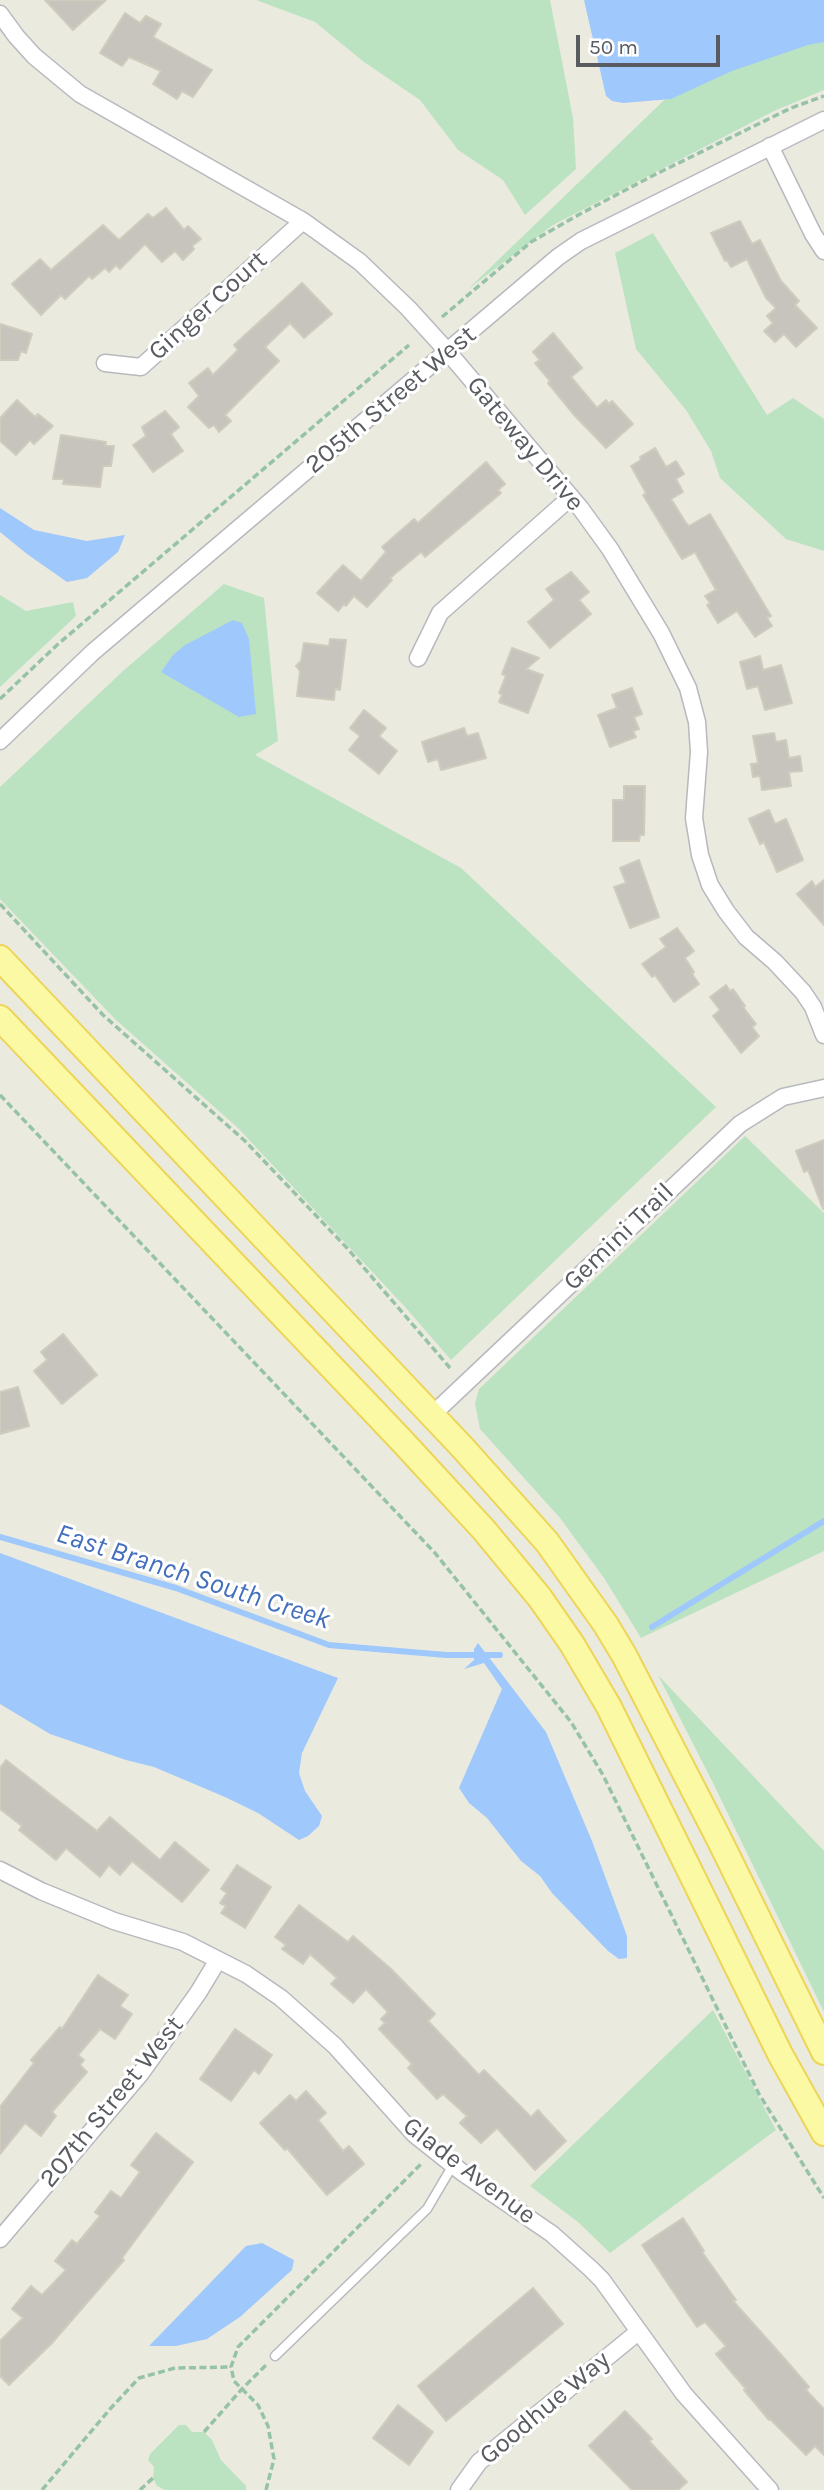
<!DOCTYPE html>
<html>
<head>
<meta charset="utf-8">
<style>
  body { margin:0 }
  #map { position:relative; width:824px; height:2490px; overflow:hidden; background:#ebeadf; font-family:Karla,sans-serif }
  canvas { display:block }
  .scale { position:absolute; left:576px; top:35px; width:144px; height:32px; box-sizing:border-box; border:4px solid #585b60; border-top:0; padding-left:9px; font-size:21px; line-height:24px; white-space:nowrap; color:#585b60; -webkit-text-stroke:5px #fff; paint-order:stroke }
</style>
</head>
<body>
<div id="map">
<canvas width="824" height="2490"></canvas>
<div class="scale">50 m</div>
</div>
<script>
const ctx = document.querySelector('canvas').getContext('2d');
ctx.lineJoin = 'round';
function paint(path, color) { ctx.fillStyle = color; ctx.fill(path, 'evenodd'); }
const shape = rows => new Path2D(rows.map(r => 'M' + r).join(''));
function trace(path, color, width, dash) { ctx.strokeStyle = color; ctx.lineWidth = width; ctx.lineCap = dash ? 'butt' : 'round'; ctx.setLineDash(dash || []); ctx.stroke(path); }
function write(font, color, halo, rows, align = 'center') {
  ctx.font = font + ' Karla,sans-serif'; ctx.lineWidth = 6; ctx.setLineDash([]); ctx.textBaseline = 'middle'; ctx.strokeStyle = halo; ctx.fillStyle = color; for (const [text, x, y, turn = 0] of rows) {
    ctx.save(); ctx.translate(x, y); ctx.rotate((+turn || 0) * Math.PI / 180); ctx.textAlign = isNaN(turn) ? turn : align; if (halo) ctx.strokeText(text, 0, 0); ctx.fillText(text, 0, 0); ctx.restore();
  }
}
const green = shape([
  [256,0,550,0,573,118,576,169,525,215,503,180,458,150,420,100,364,62,315,22],
  [768,0,824,0,824,90,774,111,553,225,467,290],
  [653,233,767,415,793,398,824,419,824,551,786,539,720,478,711,451,686,410,636,349,615,253],
  [224,584,264,598,278,741,255,755,461,868,716,1107,451,1360,406,1308,238,1128,115,1019,0,899,0,787,123,671],
  [0,595,26,611,73,602,76,616,0,687],
  [745,1136,824,1213,824,1551,641,1638,604,1578,560,1518,480,1429,475,1403,479,1389],
  [658,1675,824,1851,824,2012,712,1781],
  [713,2010,776,2130,610,2253,578,2222,530,2186],
  [179,2425,186,2425,192,2432,204,2432,212,2440,221,2460,246,2486,246,2490,165,2490,157,2486,153,2478,154,2467,148,2460,150,2454]
]);
const water = shape([
  [584,0,824,0,824,42,808,45,732,71,671,99,623,103,612,101,606,96],
  [0,508,34,530,87,541,125,535,118,552,87,578,67,582,27,554,0,532],
  [233,620,242,623,249,639,256,714,239,717,161,672,173,655,185,645],
  [0,1553,338,1678,302,1753,299,1773,305,1791,322,1816,319,1826,308,1836,299,1840,258,1813,225,1797,154,1767,126,1760,50,1734,0,1704],
  [478,1643,546,1732,592,1841,627,1936,627,1958,619,1959,608,1951,552,1893,540,1876,521,1861,487,1818,469,1803,459,1788,502,1689,484,1663,464,1669,474,1660,474,1649],
  [262,2243,294,2260,292,2270,240,2317,207,2339,176,2346,149,2346,246,2246]
]);
const stream = shape([
  [0,1537,176,1588,329,1645,446,1655,500,1655],
  [652,1627,824,1521]
]);
const building = shape([
  [45,0,106,0,73,30,45,0],
  [125,13,140,23,146,16,161,24,153,37,212,70,193,97,182,91,177,99,153,84,161,71,129,57,122,66,100,53,125,13],
  [166,208,184,230,188,226,201,239,192,246,194,249,183,260,175,251,162,262,145,244,120,269,116,265,109,272,105,268,92,279,89,276,65,299,61,295,41,315,12,284,40,259,51,270,103,225,119,240,148,214,153,218,166,208],
  [740,221,752,244,760,240,781,281,799,301,795,305,817,328,796,347,784,334,775,342,764,331,773,323,767,316,776,308,766,298,747,259,731,267,727,260,725,261,711,233,740,221],
  [302,283,332,314,304,338,290,323,265,347,279,361,225,415,231,421,219,432,214,425,209,428,188,407,199,396,189,383,208,368,213,375,238,350,234,345,302,283],
  [0,324,32,334,26,353,21,351,18,360,0,360,0,324],
  [553,333,582,368,571,377,597,408,606,400,609,404,612,401,633,424,606,448,575,416,548,383,550,381,535,363,540,360,533,352,553,333],
  [17,400,35,417,38,414,53,426,34,444,30,440,16,455,0,441,0,418,17,400],
  [165,411,179,427,171,434,183,451,153,472,133,445,146,436,142,427,165,411],
  [61,435,106,442,105,446,114,446,111,466,103,466,100,487,63,484,64,479,53,479,61,435],
  [655,448,666,467,676,461,684,474,676,479,683,492,671,499,686,523,689,526,710,514,771,616,767,618,772,626,755,637,737,611,718,623,707,605,710,603,705,596,716,590,695,552,682,559,643,495,646,493,631,466,641,460,640,457,655,448],
  [486,462,505,484,498,490,501,493,425,557,421,552,390,578,392,580,367,607,354,596,346,606,344,604,338,611,317,593,343,565,361,581,386,552,382,547,414,519,418,523,486,462],
  [571,572,589,592,579,600,591,614,550,648,528,622,554,600,546,589,571,572],
  [330,639,346,640,340,690,335,689,334,700,297,696,300,671,296,666,301,661,304,643,329,646,330,639],
  [512,648,539,658,526,669,543,675,528,713,499,702,502,695,499,693,506,676,502,674,512,648],
  [760,656,763,670,781,665,792,703,765,710,758,686,747,689,740,662,760,656],
  [632,688,642,714,634,717,639,729,633,731,636,737,610,747,598,715,617,708,612,695,632,688],
  [364,710,386,728,379,736,397,751,379,774,349,750,360,736,350,728,364,710],
  [464,728,467,736,478,733,486,758,441,770,438,759,428,762,422,742,464,728],
  [774,733,776,742,786,740,789,758,800,756,802,771,789,772,791,786,762,790,760,776,753,777,751,764,758,763,753,736,774,733],
  [624,786,645,786,644,835,640,835,639,841,613,841,613,800,624,800,624,786],
  [769,810,775,824,786,819,803,860,777,872,764,842,760,844,749,819,769,810],
  [639,860,659,917,630,928,614,887,626,883,620,868,639,860],
  [824,880,824,925,797,894,812,881,815,887,824,880],
  [677,928,694,951,685,958,694,972,692,974,699,984,674,1002,655,975,652,977,642,964,666,947,660,939,677,928],
  [726,985,730,991,733,989,745,1006,743,1007,756,1024,752,1027,759,1036,741,1053,713,1016,720,1010,710,997,726,985],
  [824,1140,824,1209,823,1209,808,1170,804,1172,796,1151,824,1140],
  [63,1334,97,1375,62,1404,34,1371,47,1360,41,1352,63,1334],
  [18,1387,29,1426,0,1434,0,1392,18,1387],
  [6,1760,97,1831,110,1817,160,1860,175,1842,209,1870,182,1902,132,1861,120,1875,109,1865,100,1877,66,1848,56,1860,19,1830,22,1826,0,1809,0,1768,6,1760],
  [237,1865,271,1887,245,1928,221,1913,226,1906,220,1903,227,1893,221,1889,237,1865],
  [299,1905,348,1942,353,1936,391,1969,435,2014,428,2021,479,2075,484,2070,531,2117,538,2110,566,2141,535,2170,497,2128,481,2143,460,2123,467,2116,443,2094,437,2099,408,2068,412,2064,379,2029,385,2023,381,2019,388,2012,366,1989,353,2003,331,1984,337,1978,310,1954,303,1964,282,1949,286,1945,275,1937,299,1905],
  [98,1975,128,1995,120,2006,132,2014,115,2039,100,2029,78,2055,84,2060,80,2065,87,2072,52,2112,56,2116,41,2136,25,2123,0,2154,0,2107,34,2063,31,2060,60,2027,62,2029,98,1975],
  [235,2029,272,2055,259,2074,254,2070,231,2101,200,2079,235,2029],
  [306,2091,326,2113,318,2120,343,2151,349,2146,364,2164,327,2195,287,2148,285,2150,260,2123,290,2095,296,2101,306,2091],
  [156,2133,193,2162,122,2258,124,2260,52,2343,9,2385,0,2376,0,2341,23,2318,12,2309,31,2286,42,2295,66,2270,55,2261,72,2240,77,2244,100,2216,95,2212,111,2191,121,2198,140,2172,131,2165,156,2133],
  [683,2218,704,2251,702,2252,736,2300,733,2301,784,2358,809,2387,806,2390,824,2409,824,2455,815,2446,806,2455,770,2419,769,2420,744,2390,746,2389,716,2354,726,2346,705,2322,697,2327,642,2245,683,2218],
  [533,2288,563,2324,446,2421,418,2386,533,2288],
  [398,2405,433,2432,409,2465,373,2438,398,2405],
  [625,2411,652,2439,649,2441,687,2482,678,2490,632,2490,589,2446,625,2411]
]);
const path = shape([
  [442,317,531,242,580,214,652,176,791,108,824,96],
  [0,699,57,645,409,345],
  [0,904,103,1015,245,1141,347,1248,450,1368],
  [0,1095,435,1553,571,1722,603,1775,759,2094,824,2198],
  [204,2432,241,2390,266,2365],
  [42,2490,110,2409,139,2378,175,2368,231,2367],
  [140,2490,153,2478],
  [266,2490,274,2459,268,2426,258,2405,234,2381,231,2367,238,2347,423,2162]
]);
const lane = shape([
  [275,2356,427,2209,453,2165]
]);
const street = shape([
  [0,14,16,36,34,56,80,94,303,221,360,262,408,308,448,352,581,509,610,549,661,633,688,688,697,722,699,752,694,818,700,855,710,885,726,911,746,937,775,962,803,992,813,1007,824,1035],
  [770,146,813,234,824,251],
  [105,363,141,367,303,221],
  [418,658,440,613,571,497],
  [0,741,93,652,558,257,581,241,824,120],
  [432,1415,740,1124,783,1097,824,1088],
  [0,1870,41,1891,114,1921,183,1942,246,1974,281,1998,335,2046,414,2134,463,2173,552,2234,591,2269,602,2280,684,2394,770,2490],
  [0,2239,141,2073,198,1993,218,1960],
  [459,2490,479,2462,638,2332]
]);
const primary = shape([
  [0,958,463,1448,547,1542,606,1625,624,1655,718,1837,824,2052],
  [0,1018,402,1441,484,1530,540,1598,572,1644,609,1707,780,2054,824,2133]
]);
const streetNames = [
  ["Ginger Court",208,306,-42],
  ["205th Street West",391,400,-40],
  ["Gateway Drive",525,444,50],
  ["Gemini Trail",619,1237,-44],
  ["207th Street West",112,2102,-51],
  ["Glade Avenue",469,2171,37],
  ["Goodhue Way",545,2408,-40]
];
const waterNames = [
  ["East Branch South Creek",193,1577,18]
];
paint(green, '#bce3c1');
paint(water, '#9fc8fc');
trace(stream, '#9fc8fc', 6);
paint(building, '#c6c4bd');
trace(building, '#cfccbe', 2);
trace(lane, '#b7b9be', 11);
trace(street, '#b7b9be', 19);
trace(primary, '#ecd558', 28);
trace(path, '#96c3a8', 3.5, [7, 3.5]);
trace(lane, '#fff', 8);
trace(street, '#fff', 16);
trace(primary, '#fcf9a4', 24);
write('26px', '#585b60', '#fff', streetNames);
write('italic 28px', '#436fbd', '#fff', waterNames);
</script>
</body>
</html>
